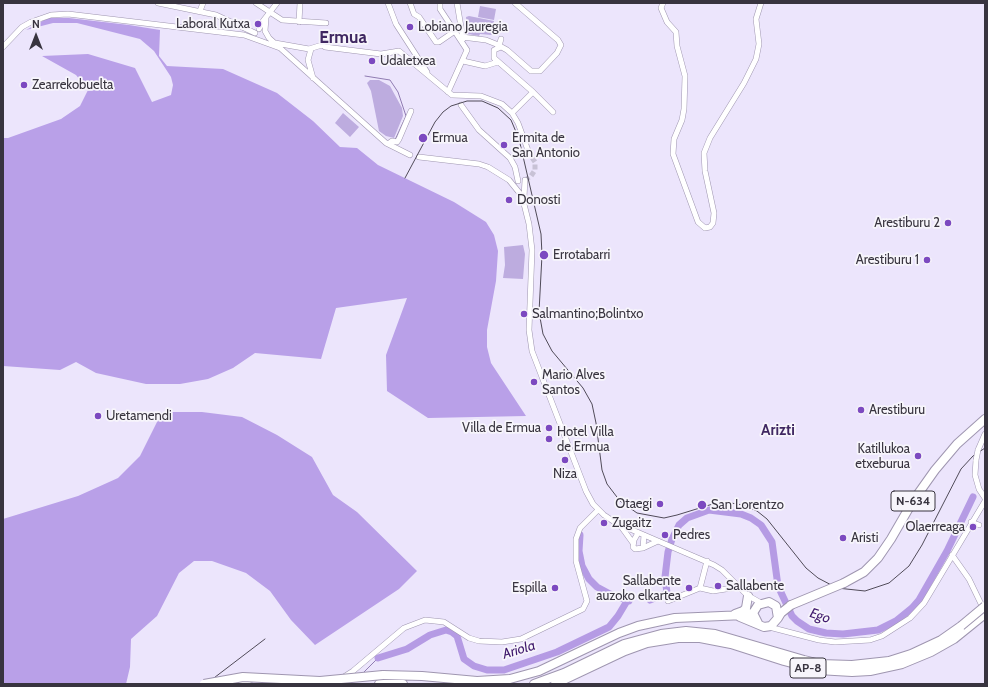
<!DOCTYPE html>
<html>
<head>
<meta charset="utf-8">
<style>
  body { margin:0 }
  #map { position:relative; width:988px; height:687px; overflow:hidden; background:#ece5fc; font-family:Cabin,sans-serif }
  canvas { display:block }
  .frame { position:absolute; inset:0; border:4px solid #38343f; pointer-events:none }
  .north { position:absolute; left:16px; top:16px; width:40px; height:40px; -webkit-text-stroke:3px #f7f5fb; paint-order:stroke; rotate:0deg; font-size:11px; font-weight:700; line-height:16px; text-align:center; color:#38343f }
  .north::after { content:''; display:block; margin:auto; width:14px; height:18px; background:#38343f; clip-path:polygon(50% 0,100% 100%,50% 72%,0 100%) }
</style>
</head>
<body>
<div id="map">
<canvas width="988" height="687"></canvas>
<div class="frame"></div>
<div class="north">N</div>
</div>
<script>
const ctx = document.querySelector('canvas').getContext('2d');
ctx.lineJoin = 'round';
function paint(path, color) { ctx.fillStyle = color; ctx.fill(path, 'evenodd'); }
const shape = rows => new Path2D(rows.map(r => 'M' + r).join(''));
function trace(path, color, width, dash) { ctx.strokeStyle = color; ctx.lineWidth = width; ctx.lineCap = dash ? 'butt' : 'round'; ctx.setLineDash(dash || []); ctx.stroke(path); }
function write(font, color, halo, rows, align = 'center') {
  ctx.font = font + ' Cabin,sans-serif'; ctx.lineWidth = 3.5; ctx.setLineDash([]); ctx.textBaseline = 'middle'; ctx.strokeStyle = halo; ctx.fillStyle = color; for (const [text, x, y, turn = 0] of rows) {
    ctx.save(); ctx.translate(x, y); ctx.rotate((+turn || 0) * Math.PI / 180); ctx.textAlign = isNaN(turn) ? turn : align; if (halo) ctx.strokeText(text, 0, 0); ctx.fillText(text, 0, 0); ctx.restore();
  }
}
const green = shape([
  [480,6,496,9,494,20,478,17],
  [469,16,494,21,492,35,480,34,479,36,468,34,466,17],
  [370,80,379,80,390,86,402,108,403,116,394,138,386,136,379,131,371,91,367,83],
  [343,113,359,127,350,137,335,123],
  [523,245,525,254,523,279,503,278,505,265,504,247]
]);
const forest = shape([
  [48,18,69,18,129,25,160,30,159,56,167,66,223,69,277,93,313,121,340,147,357,148,378,165,454,202,486,222,494,235,498,251,496,281,487,330,487,347,491,363,526,416,428,418,387,391,386,355,407,298,336,308,321,359,255,353,233,368,208,379,180,384,146,384,96,373,76,362,60,370,3,366,3,138,8,138,61,119,80,106,88,90,76,75,42,56,88,54,135,68,152,102,171,95,173,85,171,77,154,51,140,39,77,23,53,23,26,30],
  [162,412,202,412,242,417,277,435,312,457,333,495,357,512,417,571,399,589,315,645,291,620,270,591,246,573,212,561,194,561,179,573,157,616,131,639,130,667,126,684,3,684,3,519,78,496,118,478,140,456]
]);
const stream = shape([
  [365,76,390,80,398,92,406,116,395,140],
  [362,674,378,658]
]);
const river = shape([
  [580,535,579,551,582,566,589,579,597,587,610,594,629,601],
  [650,600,667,593,665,577,668,552,672,539,679,525,687,518,709,510,741,514,751,518,761,525,772,542,778,586,792,616,797,621,809,629,826,633,843,634,878,630,896,621,912,608,919,600,947,551,973,497],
  [378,658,407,649,430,635,446,630,452,632,457,636,464,659,474,666,487,670,504,670,557,652,609,627,618,616,627,601]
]);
const minorTunnel = shape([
  [525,180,531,176,535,170,535,162,529,153]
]);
const minor = shape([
  [158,3,216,15,255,33],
  [256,3,282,20,326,23],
  [388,3,396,24,427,72],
  [410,3,414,14,419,17,436,42,439,42,455,31],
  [440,3,440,9,467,50,448,92],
  [457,3,463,39],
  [663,3,661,8,667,22,676,32,677,46,685,76,684,109,682,120,674,139,673,154,698,222,705,228,710,227,713,223,714,213,705,171,704,153,710,138,744,83,756,59,759,44,756,19,761,3],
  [200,11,203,3],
  [266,18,265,31,269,38,386,143,410,155],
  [299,22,300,3],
  [259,29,263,21,277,3],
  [462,37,486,40,496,44,507,50,531,71,540,71,557,53,561,45,558,40,515,3],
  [275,43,309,49,322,45,325,47,381,54,399,51,452,95,481,96,502,104,512,113,518,123,529,153],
  [499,46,501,39],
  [3,47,22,27,31,22,51,15,68,14,244,35,280,48],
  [501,47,494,50,494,58,533,92,512,113],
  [311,49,308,60,313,78],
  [463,61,485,66,498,62],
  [533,92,553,112],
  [461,105,479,130,510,158,515,167,518,181],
  [388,144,392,141,397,142,399,139,411,111],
  [419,157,479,164,488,167,509,180,522,196,529,224,532,250,529,330,532,351,586,491,593,504,604,515,616,523,714,565,722,570,747,595,761,603],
  [524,197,525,180],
  [978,450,985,434],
  [976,460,975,475,979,489,985,498],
  [971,522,979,525],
  [620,525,633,543],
  [638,533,634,540,633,547,635,549,643,548,644,535],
  [643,548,658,541],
  [952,555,969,579,984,610],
  [700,588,707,561],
  [668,601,700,588,713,591,739,587],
  [769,627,819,640,835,642,870,640,882,636,910,618,924,603,985,501],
  [342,678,353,671,404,628,425,620,444,622,469,638,479,641,502,642,521,639,583,609,587,601,576,561,576,539,580,528,598,510],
  [241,684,253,679]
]);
const highway = shape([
  [844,583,864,572,878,558,891,539,913,501,935,470,957,444,985,419],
  [735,614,743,611,746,608,748,596],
  [740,617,764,627,771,626,778,618,776,606,769,602,758,605,753,613,758,623],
  [778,618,781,613,791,605],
  [383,675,422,676,477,681,510,679,539,671,619,633,638,626,675,618,745,615,753,613],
  [379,684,403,684],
  [534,684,564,673,624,644,661,634,686,631,715,634,804,660,820,664,852,665,889,661,911,654,941,640,961,626],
  [555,684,625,651,647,643,678,638,700,638,731,644,784,661,818,670,852,672,870,671,902,664,931,652,954,639,985,614]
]);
const rail = shape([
  [405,178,435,122,443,112,451,106,467,101,482,101,498,108,511,120,519,139,541,234,542,255,539,312,543,334,552,351,583,388,592,404,596,423,602,470,607,484,620,501,637,513,664,518,677,515,716,503,731,503,743,505,757,511,767,519,806,568,818,578,837,588,865,591,889,583,909,566,922,545,961,469,973,456,985,448],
  [206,684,265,639]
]);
const minorBridge = shape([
  [976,460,978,450]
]);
const highwayBridge = shape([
  [791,605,844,583],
  [961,626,985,606],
  [204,684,243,677,320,681,383,675]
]);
const markers = [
  [258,24,4,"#7c49c0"],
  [410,27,4,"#7c49c0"],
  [372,61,4,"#7c49c0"],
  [24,85,4,"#7c49c0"],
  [423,138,5,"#7c49c0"],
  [504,145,4,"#7c49c0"],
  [509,200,4,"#7c49c0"],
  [948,223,4,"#7c49c0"],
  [544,255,5,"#7c49c0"],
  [927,260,4,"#7c49c0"],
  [524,314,4,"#7c49c0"],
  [534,382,4,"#7c49c0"],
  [861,410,4,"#7c49c0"],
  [98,416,4,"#7c49c0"],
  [549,428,4,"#7c49c0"],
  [549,439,4,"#7c49c0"],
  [918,456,4,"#7c49c0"],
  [565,460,4,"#7c49c0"],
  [660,504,4,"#7c49c0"],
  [702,505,5,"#7c49c0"],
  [604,523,4,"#7c49c0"],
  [973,527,4,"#7c49c0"],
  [665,535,4,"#7c49c0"],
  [843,538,4,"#7c49c0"],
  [718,586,4,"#7c49c0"],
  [555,588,4,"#7c49c0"],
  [689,588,4,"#7c49c0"]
];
const shields = [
  [913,501,44],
  [808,668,36]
];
const shieldNames = [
  ["N-634",913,501],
  ["AP-8",808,668]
];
const poiNames = [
  ["Laboral Kutxa",250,24,"right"],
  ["Lobiano Jauregia",418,27],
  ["Udaletxea",380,61],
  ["Zearrekobuelta",32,85],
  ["Ermua",432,138],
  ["Ermita de",512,138],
  ["San Antonio",512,153],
  ["Donosti",517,200],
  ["Arestiburu 2",940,223,"right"],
  ["Errotabarri",553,255],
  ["Arestiburu 1",919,260,"right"],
  ["Salmantino;Bolintxo",532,314],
  ["Mario Alves",542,375],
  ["Santos",542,390],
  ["Arestiburu",869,410],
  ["Uretamendi",106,416],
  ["Villa de Ermua",541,428,"right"],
  ["Hotel Villa",557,432],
  ["de Ermua",557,447],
  ["Katillukoa",910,449,"right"],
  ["etxeburua",910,464,"right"],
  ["Niza",565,474,"center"],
  ["Otaegi",652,504,"right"],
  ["San Lorentzo",711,505],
  ["Zugaitz",612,523],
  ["Olaerreaga",965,527,"right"],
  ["Pedres",673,535],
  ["Aristi",851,538],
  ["Sallabente",681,581,"right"],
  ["auzoko elkartea",681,596,"right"],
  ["Sallabente",726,586],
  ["Espilla",547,588,"right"]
];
const waterNames = [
  ["Ego",820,616,18],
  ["Ariola",519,650,-17]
];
const quarterNames = [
  ["Arizti",778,431]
];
const districtNames = [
  ["Ermua",343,38]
];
paint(green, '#bdacdf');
paint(forest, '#b9a0e8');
trace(stream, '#907cb2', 1);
trace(river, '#b59be4', 7);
trace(minorTunnel, '#c8c2d6', 5, [5, 2.5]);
trace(minor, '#9f96b0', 6);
trace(highway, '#9f96b0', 10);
trace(minor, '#fff', 5);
trace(highway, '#fff', 8);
trace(rail, '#504b58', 1);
trace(minorBridge, '#9f96b0', 6, []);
trace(highwayBridge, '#9f96b0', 10, []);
trace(minorBridge, '#fff', 5);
trace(highwayBridge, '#fff', 8);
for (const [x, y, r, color] of markers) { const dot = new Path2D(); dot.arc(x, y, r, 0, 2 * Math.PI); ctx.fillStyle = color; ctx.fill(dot); trace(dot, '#f7f5fb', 1.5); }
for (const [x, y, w] of shields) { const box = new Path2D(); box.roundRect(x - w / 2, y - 10, w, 20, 3); ctx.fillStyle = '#f7f5fb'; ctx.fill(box); trace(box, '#38343f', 1); }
write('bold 12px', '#38343f', null, shieldNames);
write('13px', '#38343f', '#f7f5fb', poiNames, 'left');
write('italic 14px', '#3f186c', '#f7f5fb', waterNames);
write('bold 15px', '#402862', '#f7f5fb', quarterNames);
write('bold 17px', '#402862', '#f7f5fb', districtNames);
</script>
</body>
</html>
